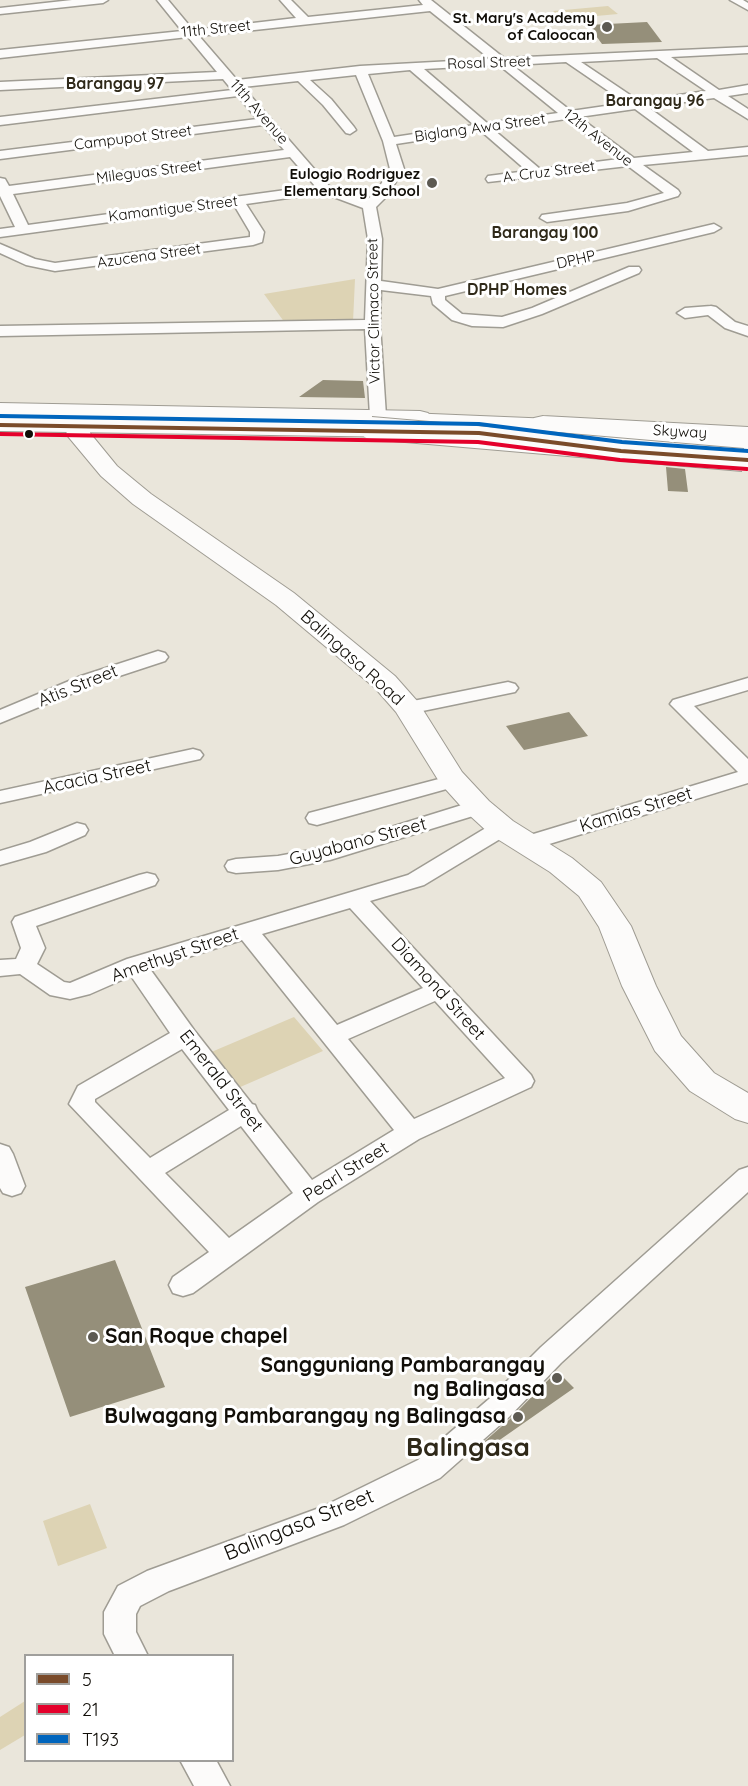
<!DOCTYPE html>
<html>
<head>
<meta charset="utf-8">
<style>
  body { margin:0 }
  #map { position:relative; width:748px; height:1786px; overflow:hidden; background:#eae6db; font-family:Quicksand,sans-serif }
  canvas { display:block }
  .legend { position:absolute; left:24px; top:1654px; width:210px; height:108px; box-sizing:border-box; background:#fff; border:2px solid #a09f9c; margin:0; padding:8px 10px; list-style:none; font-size:18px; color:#110e08 }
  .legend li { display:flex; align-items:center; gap:12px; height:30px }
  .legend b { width:30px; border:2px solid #a09f9c }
</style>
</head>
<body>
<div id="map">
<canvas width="748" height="1786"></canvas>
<ul class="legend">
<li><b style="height:8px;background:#7a4b2a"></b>5</li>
<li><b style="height:8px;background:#e4002b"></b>21</li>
<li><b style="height:8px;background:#0065bd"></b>T193</li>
</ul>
</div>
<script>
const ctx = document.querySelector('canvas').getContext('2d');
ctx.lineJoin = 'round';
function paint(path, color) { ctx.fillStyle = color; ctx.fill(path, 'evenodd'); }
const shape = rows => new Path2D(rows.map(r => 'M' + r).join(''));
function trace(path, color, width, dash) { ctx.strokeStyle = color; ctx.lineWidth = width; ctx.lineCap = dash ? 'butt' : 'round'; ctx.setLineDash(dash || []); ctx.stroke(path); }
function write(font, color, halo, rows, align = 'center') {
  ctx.font = font + ' Quicksand,sans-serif'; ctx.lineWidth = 6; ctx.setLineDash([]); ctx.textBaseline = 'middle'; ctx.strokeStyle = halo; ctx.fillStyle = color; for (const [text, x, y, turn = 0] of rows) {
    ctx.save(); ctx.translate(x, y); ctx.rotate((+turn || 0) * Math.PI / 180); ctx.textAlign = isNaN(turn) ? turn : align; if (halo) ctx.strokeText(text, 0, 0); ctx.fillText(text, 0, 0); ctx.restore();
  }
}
const green = shape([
  [608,6,618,14,563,19,553,11],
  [355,279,353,322,285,323,264,294],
  [294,1017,323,1051,238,1088,209,1053],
  [90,1504,107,1548,58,1566,43,1521],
  [25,1701,25,1735,0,1750,0,1717]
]);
const building = shape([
  [647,22,662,42,602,44,588,25],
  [323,380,363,381,365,398,299,397],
  [666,467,685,469,688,492,668,491],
  [569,712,588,736,524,750,506,726],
  [115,1260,165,1387,70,1417,25,1287],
  [557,1371,574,1388,481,1453,477,1448,510,1419]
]);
const street = shape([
  [72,0,108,0,103,3,0,14,0,8,72,0],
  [157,0,168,0,193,30,296,18,280,0,291,0,308,17,423,5,419,0,431,0,504,58,748,47,748,53,671,57,719,90,748,85,748,93,728,96,748,109,748,119,714,98,648,107,708,151,748,147,748,155,643,165,678,190,680,193,678,196,628,211,547,222,540,218,542,215,627,203,664,193,628,166,488,182,486,179,488,176,527,171,481,131,396,144,404,169,387,196,376,207,382,239,381,281,438,289,714,224,721,228,714,232,445,296,445,300,462,314,502,317,532,308,629,267,639,267,641,270,639,273,542,314,503,327,472,326,452,320,433,304,431,296,381,290,380,324,386,416,378,421,370,416,365,329,0,336,0,326,365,320,368,239,363,208,323,193,246,204,264,232,262,242,253,245,55,271,26,265,0,253,0,244,35,259,55,263,250,237,250,232,234,205,0,237,0,229,15,227,0,196,0,178,5,179,9,186,284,150,263,125,0,159,0,151,257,119,238,96,0,125,0,117,232,90,223,79,0,90,0,82,217,72,188,37,0,58,0,50,182,31,157,0],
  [430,11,490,59,360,66,237,80,199,36,430,11],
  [657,58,706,91,639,101,581,62,657,58],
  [566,62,626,103,571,111,512,65,566,62],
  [499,65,558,113,487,123,424,69,499,65],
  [410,70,474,125,394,137,368,74,410,70],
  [356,75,383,141,390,169,377,191,367,200,329,186,243,87,298,81,323,105,346,133,350,134,356,130,354,127,331,99,310,80,356,75],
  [635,109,693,152,634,158,579,117,635,109],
  [566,119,619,159,540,169,494,130,566,119],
  [290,157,315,186,28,225,13,194,290,157],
  [730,0,743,0,748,3,748,10,730,0],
  [711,306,716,307,735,322,748,326,748,336,725,328,708,315,685,318,677,313,685,308,711,306],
  [158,651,165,653,168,657,165,661,95,684,0,723,0,710,81,676,158,651],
  [748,678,748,690,694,706,748,759,748,783,533,849,525,851,517,849,514,844,517,839,738,772,670,704,673,700,748,678],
  [508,682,515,684,518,688,515,692,408,714,401,712,398,708,401,704,408,702,508,682],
  [193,749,200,751,203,755,200,759,0,803,0,791,193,749],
  [454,775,461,777,465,781,461,785,317,825,309,823,306,818,309,813,454,775],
  [478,800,486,802,489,807,486,812,330,860,278,870,236,873,228,871,225,866,228,861,236,859,278,856,327,847,478,800],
  [502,821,510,823,513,828,510,833,424,885,370,901,531,1075,534,1081,531,1087,419,1139,318,1202,193,1293,183,1296,173,1293,169,1285,173,1277,209,1252,69,1104,78,1086,170,1033,131,976,90,994,70,999,50,995,20,974,0,976,0,960,16,959,21,948,12,922,15,917,139,875,147,873,155,875,158,880,155,885,36,926,45,948,37,964,64,982,70,983,127,959,408,875,494,823,502,821],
  [350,908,423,988,337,1025,262,934,350,908],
  [242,940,394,1130,312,1180,258,1112,255,1105,252,1104,194,1030,150,969,242,940],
  [435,1001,505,1078,414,1119,348,1039,435,1001],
  [182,1049,229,1110,150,1158,95,1102,95,1099,182,1049],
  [241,1126,293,1193,229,1238,165,1173,241,1126],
  [77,823,85,825,88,830,85,835,46,852,0,865,0,851,30,842,77,823],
  [0,1144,9,1147,13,1154,25,1186,21,1193,12,1196,3,1193,0,1188,0,1144],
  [748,1167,748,1192,561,1363,509,1417,440,1478,344,1525,169,1591,140,1606,136,1614,136,1632,148,1656,115,1656,104,1634,104,1612,118,1586,147,1571,322,1507,418,1460,489,1399,541,1347,739,1170,748,1167],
  [180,1760,216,1760,230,1786,194,1786,180,1760]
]);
const secondary = shape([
  [79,419,87,421,91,426,90,433,117,466,151,494,294,593,395,676,418,702,462,772,489,801,513,821,572,858,601,882,631,926,656,986,681,1036,714,1073,748,1093,748,1123,735,1119,690,1091,655,1051,622,986,599,927,579,896,550,872,491,835,467,813,440,783,396,712,375,688,276,605,133,504,101,476,66,434,71,421,79,419]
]);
const primary = shape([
  [0,403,420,411,428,413,432,418,428,423,420,425,0,417,0,403],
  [543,416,748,427,748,441,534,428,531,423,534,418,543,416]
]);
const highway = shape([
  [383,412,577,420,586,422,589,427,587,430,748,439,748,453,554,442,545,440,542,435,543,433,416,428,418,430,415,435,406,437,0,431,0,417,373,422,371,419,375,414,383,412]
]);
const highwayBridge = shape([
  [371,428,743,460]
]);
const bus1 = shape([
  [0,425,479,433,621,451,748,460]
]);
const bus2 = shape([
  [0,434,478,442,620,460,747,469]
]);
const bus3 = shape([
  [0,416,479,424,622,442,748,451]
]);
const markers = [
  [607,27,6,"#5d5a52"],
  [432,183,6,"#5d5a52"],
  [29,434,5,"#110e08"],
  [93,1337,6,"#5d5a52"],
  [557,1378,6,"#5d5a52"],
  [518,1417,6,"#5d5a52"]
];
const farPoinames = [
  ["St. Mary's Academy",595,18],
  ["of Caloocan",595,35],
  ["Eulogio Rodriguez",420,174],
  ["Elementary School",420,191]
];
const farStreetnames = [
  ["11th Street",216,29,-6],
  ["Rosal Street",489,63,-2],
  ["11th Avenue",259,112,49],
  ["Biglang Awa Street",480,128,-8],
  ["Campupot Street",133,138,-7],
  ["12th Avenue",598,138,38],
  ["Mileguas Street",149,172,-7],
  ["A. Cruz Street",549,172,-7],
  ["Kamantigue Street",173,209,-7],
  ["Azucena Street",149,256,-8],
  ["DPHP",576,260,-13],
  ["Victor Climaco Street",374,311,-91],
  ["Skyway",680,432,3]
];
const farNeighbourhoodnames = [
  ["Barangay 97",115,84],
  ["Barangay 96",655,101],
  ["Barangay 100",545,233],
  ["DPHP Homes",517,290]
];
const streetNames = [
  ["Balingasa Road",352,658,42],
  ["Atis Street",78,686,-22],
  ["Acacia Street",97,777,-12],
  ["Kamias Street",636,810,-17],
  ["Guyabano Street",358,842,-15],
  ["Amethyst Street",175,955,-19],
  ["Diamond Street",438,989,48],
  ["Emerald Street",221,1081,52],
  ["Pearl Street",346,1172,-32]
];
const nearPoinames = [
  ["San Roque chapel",105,1337,"left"],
  ["Sangguniang Pambarangay",545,1366],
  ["ng Balingasa",545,1390],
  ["Bulwagang Pambarangay ng Balingasa",506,1417]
];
const nearStreetnames = [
  ["Balingasa Street",299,1525,-22]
];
const nearQuarternames = [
  ["Balingasa",468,1448]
];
paint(green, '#ddd3b4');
paint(building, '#958f7a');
trace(street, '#9f9c93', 3);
trace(secondary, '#9f9c93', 2);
trace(primary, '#9f9c93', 2);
trace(highway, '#9f9c93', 2);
paint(street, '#fcfbfa');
paint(secondary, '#fcfbfa');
paint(primary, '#fcfbfa');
paint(highway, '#fcfbfa');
trace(highwayBridge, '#9f9c93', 24, []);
trace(highwayBridge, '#fcfbfa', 22);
trace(bus1, '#7a4b2a', 4);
trace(bus2, '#e4002b', 4);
trace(bus3, '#0065bd', 4);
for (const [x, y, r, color] of markers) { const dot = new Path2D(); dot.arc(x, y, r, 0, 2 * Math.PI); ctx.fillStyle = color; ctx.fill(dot); trace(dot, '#fff', 2); }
write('bold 15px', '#110e08', '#fff', farPoinames, 'right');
write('15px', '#110e08', '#fff', farStreetnames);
write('bold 16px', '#2f2919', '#fff', farNeighbourhoodnames);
write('18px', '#110e08', '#fff', streetNames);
write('bold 21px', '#110e08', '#fff', nearPoinames, 'right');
write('21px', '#110e08', '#fff', nearStreetnames);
write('bold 26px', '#2f2919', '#fff', nearQuarternames);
</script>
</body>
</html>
